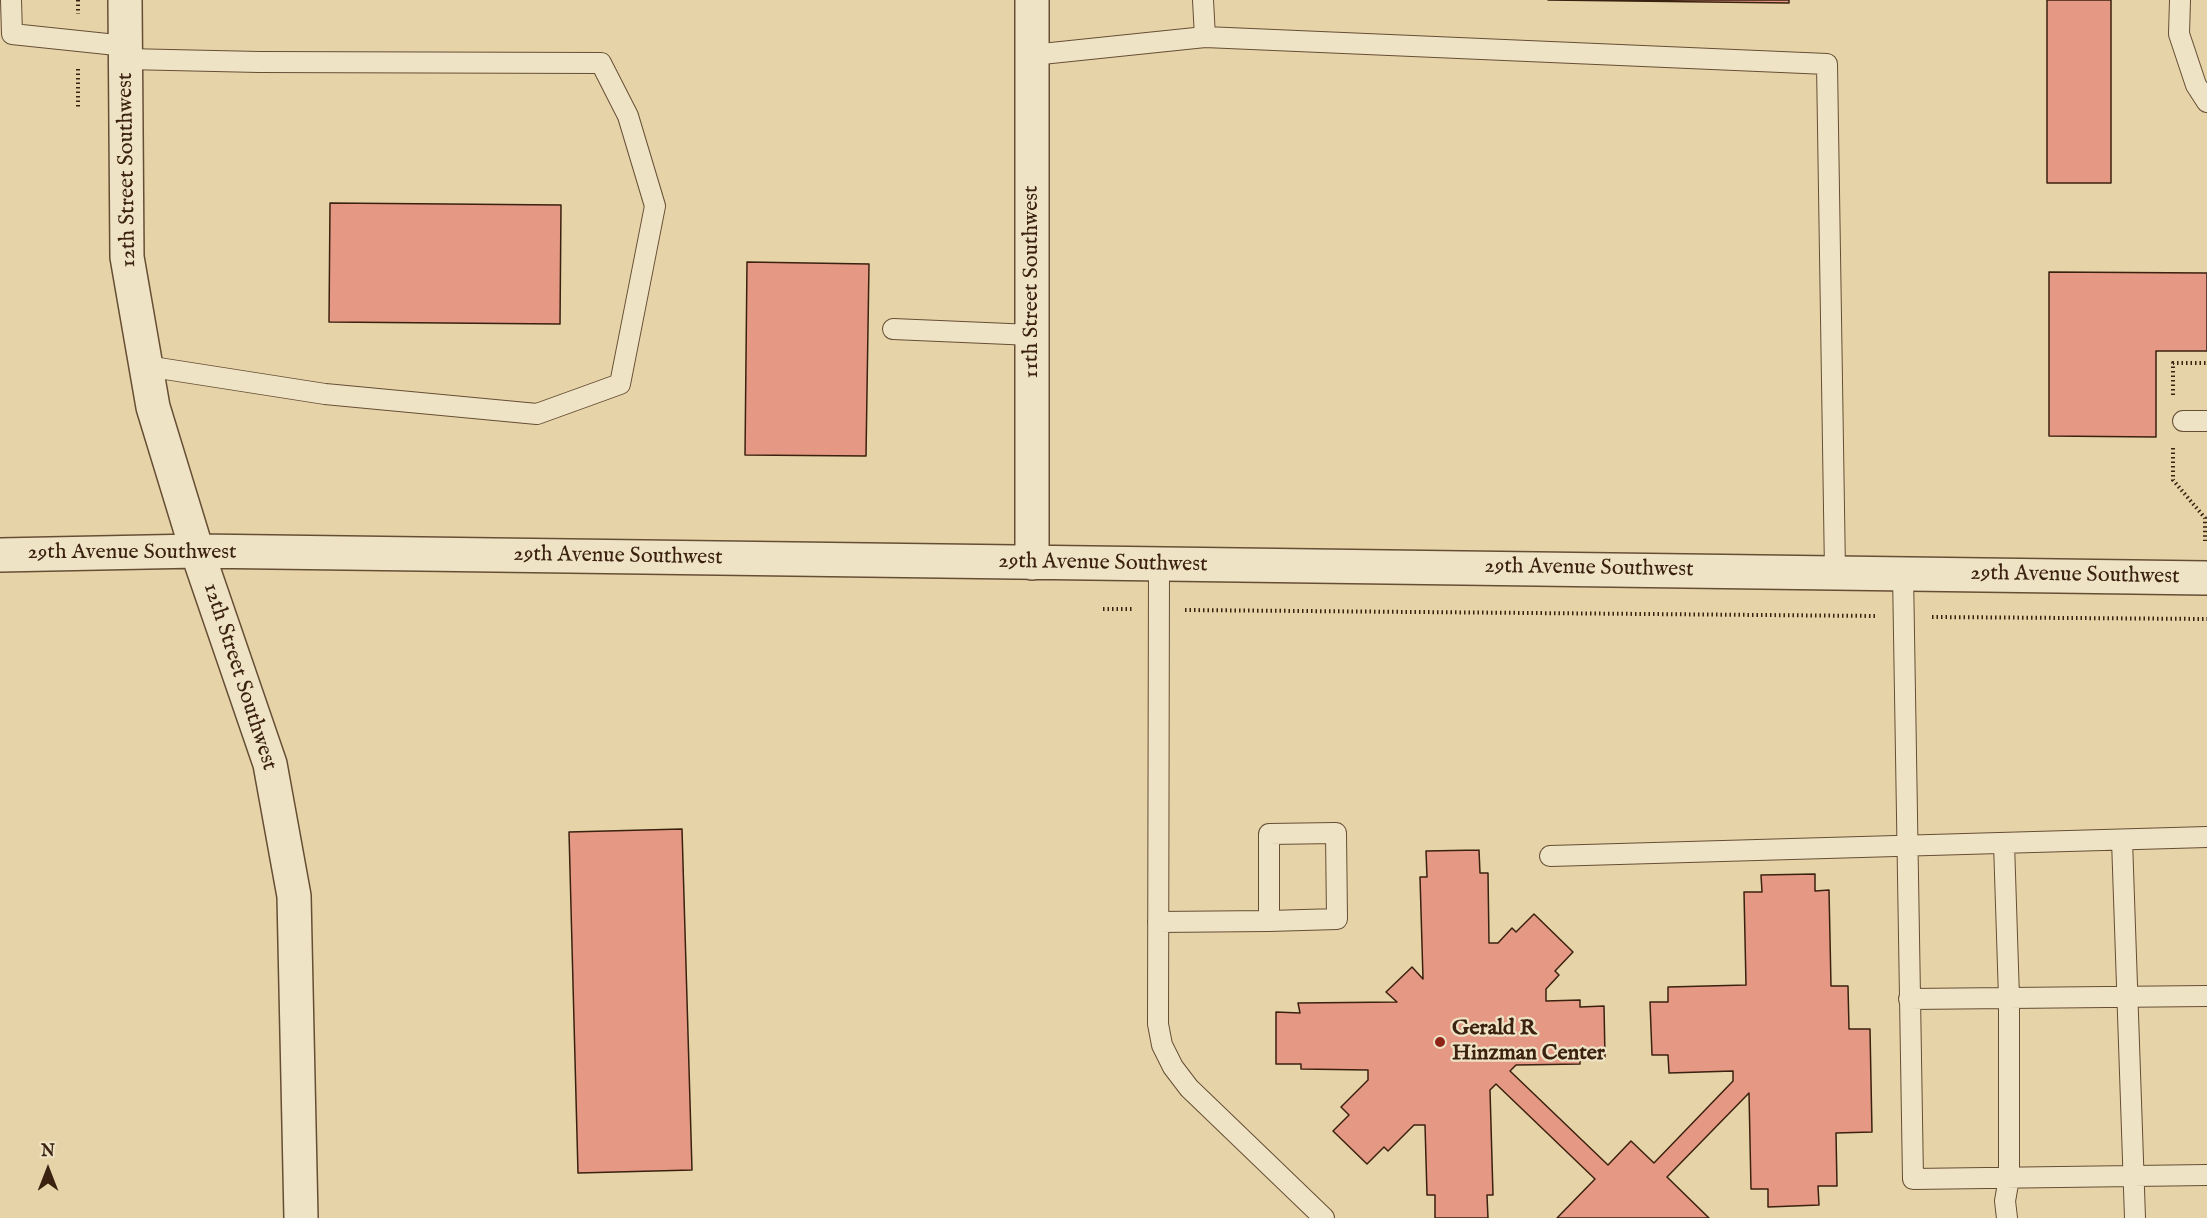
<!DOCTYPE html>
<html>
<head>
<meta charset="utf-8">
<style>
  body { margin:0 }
  #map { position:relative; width:2207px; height:1218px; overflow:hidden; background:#e6d4a8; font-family:"IM FELL English",serif }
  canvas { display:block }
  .north { position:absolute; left:18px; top:1140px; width:60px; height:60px; -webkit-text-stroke:4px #efe3c6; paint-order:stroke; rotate:0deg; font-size:16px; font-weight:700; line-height:24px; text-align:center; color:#3b210f }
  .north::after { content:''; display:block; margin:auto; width:21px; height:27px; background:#3b210f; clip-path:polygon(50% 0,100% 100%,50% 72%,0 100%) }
</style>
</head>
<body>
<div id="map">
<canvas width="2207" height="1218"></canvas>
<div class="north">N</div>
</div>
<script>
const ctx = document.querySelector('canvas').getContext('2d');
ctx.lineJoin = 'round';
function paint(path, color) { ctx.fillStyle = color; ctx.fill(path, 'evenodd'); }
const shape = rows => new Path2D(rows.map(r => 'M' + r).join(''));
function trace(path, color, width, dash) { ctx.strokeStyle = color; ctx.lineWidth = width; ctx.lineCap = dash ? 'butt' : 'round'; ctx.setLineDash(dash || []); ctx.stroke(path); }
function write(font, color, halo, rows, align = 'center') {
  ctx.font = font + ' "IM FELL English",serif'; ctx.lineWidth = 4.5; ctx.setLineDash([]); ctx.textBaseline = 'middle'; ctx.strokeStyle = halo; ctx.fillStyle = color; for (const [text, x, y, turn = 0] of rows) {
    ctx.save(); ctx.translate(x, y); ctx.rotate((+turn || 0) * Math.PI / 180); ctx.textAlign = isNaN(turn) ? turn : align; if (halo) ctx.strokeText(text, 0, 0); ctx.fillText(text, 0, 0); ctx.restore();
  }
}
const building = shape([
  [1548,0,1789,0,1789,3,1548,0],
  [2047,0,2111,0,2111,183,2047,183,2047,0],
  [330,203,561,205,560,324,329,322,330,203],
  [747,262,869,264,866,456,745,455,747,262],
  [2049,272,2207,273,2207,351,2156,351,2156,437,2049,436,2049,272],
  [682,829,692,1170,578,1173,569,832,682,829],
  [1479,850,1480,873,1488,873,1489,943,1498,943,1512,928,1516,932,1534,914,1573,952,1555,971,1559,975,1546,989,1546,1001,1580,1000,1580,1007,1604,1006,1605,1057,1580,1058,1580,1064,1516,1065,1510,1071,1608,1165,1631,1141,1654,1163,1733,1081,1733,1071,1669,1073,1668,1055,1652,1055,1650,1002,1668,1002,1668,987,1746,985,1744,892,1762,892,1761,875,1815,874,1815,891,1829,890,1831,986,1848,986,1849,1029,1870,1029,1872,1132,1836,1133,1837,1186,1818,1186,1819,1205,1768,1207,1768,1189,1751,1189,1749,1093,1667,1177,1709,1218,1557,1218,1595,1179,1496,1084,1490,1090,1493,1195,1487,1195,1488,1218,1435,1218,1435,1195,1427,1195,1425,1125,1414,1125,1388,1151,1384,1147,1367,1164,1333,1131,1349,1115,1341,1107,1368,1080,1368,1070,1301,1069,1301,1064,1276,1064,1276,1012,1300,1013,1298,1003,1397,1002,1386,992,1412,967,1423,979,1420,877,1427,877,1426,851,1479,850]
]);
const path = shape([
  [78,0,78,14],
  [78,69,78,107],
  [2173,395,2173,363,2207,363],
  [2173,448,2173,480,2205,518,2205,541],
  [1103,609,1132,609],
  [1185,610,1876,616],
  [1932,617,2207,619]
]);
const lane = shape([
  [11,0,12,34,126,46],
  [2180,0,2179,34,2196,85,2207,102],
  [1205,37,1827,64,1835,572],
  [1032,55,1205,37,1203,0],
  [126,59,259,62,601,63,628,116,655,206,620,384,537,414,325,394,146,366],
  [893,329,1032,335],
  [2183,421,2207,421],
  [1159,564,1158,1024,1162,1045,1173,1067,1189,1088,1324,1218],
  [1903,573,1913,1179,2207,1175],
  [2122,840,2135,1218],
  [2004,843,2009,998,2009,1178,2005,1201,2007,1218],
  [1550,856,2207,837],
  [1158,922,1269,921,1337,919,1336,833,1269,834,1269,921],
  [1909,999,2207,996]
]);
const street = shape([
  [125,0,127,257,153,407,197,551,270,764,294,896,301,1218],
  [0,555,197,551,2207,578],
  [1032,563,1032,0]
]);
const markers = [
  [1440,1042,6,"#8f2418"]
];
const streetNames = [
  ["12th Street Southwest",128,170,-91],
  ["11th Street Southwest",1032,282,-90],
  ["29th Avenue Southwest",132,553],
  ["29th Avenue Southwest",618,557,1],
  ["29th Avenue Southwest",1103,564,1],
  ["29th Avenue Southwest",1589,569,1],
  ["29th Avenue Southwest",2075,576,1],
  ["12th Street Southwest",239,677,72]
];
const poiNames = [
  ["Gerald R",1452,1029],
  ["Hinzman Center",1452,1054]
];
paint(building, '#e59884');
trace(building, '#3b210f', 1.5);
trace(lane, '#664e35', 22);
trace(street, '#664e35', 36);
trace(path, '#3b210f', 4, [1.5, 3]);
trace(lane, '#efe3c6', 20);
trace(street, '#efe3c6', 33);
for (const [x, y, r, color] of markers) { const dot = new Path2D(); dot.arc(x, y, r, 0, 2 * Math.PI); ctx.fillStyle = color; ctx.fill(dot); trace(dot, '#efe3c6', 2); }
write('22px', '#3b210f', '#efe3c6', streetNames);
write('bold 22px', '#3b210f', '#efe3c6', poiNames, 'left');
</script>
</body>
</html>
